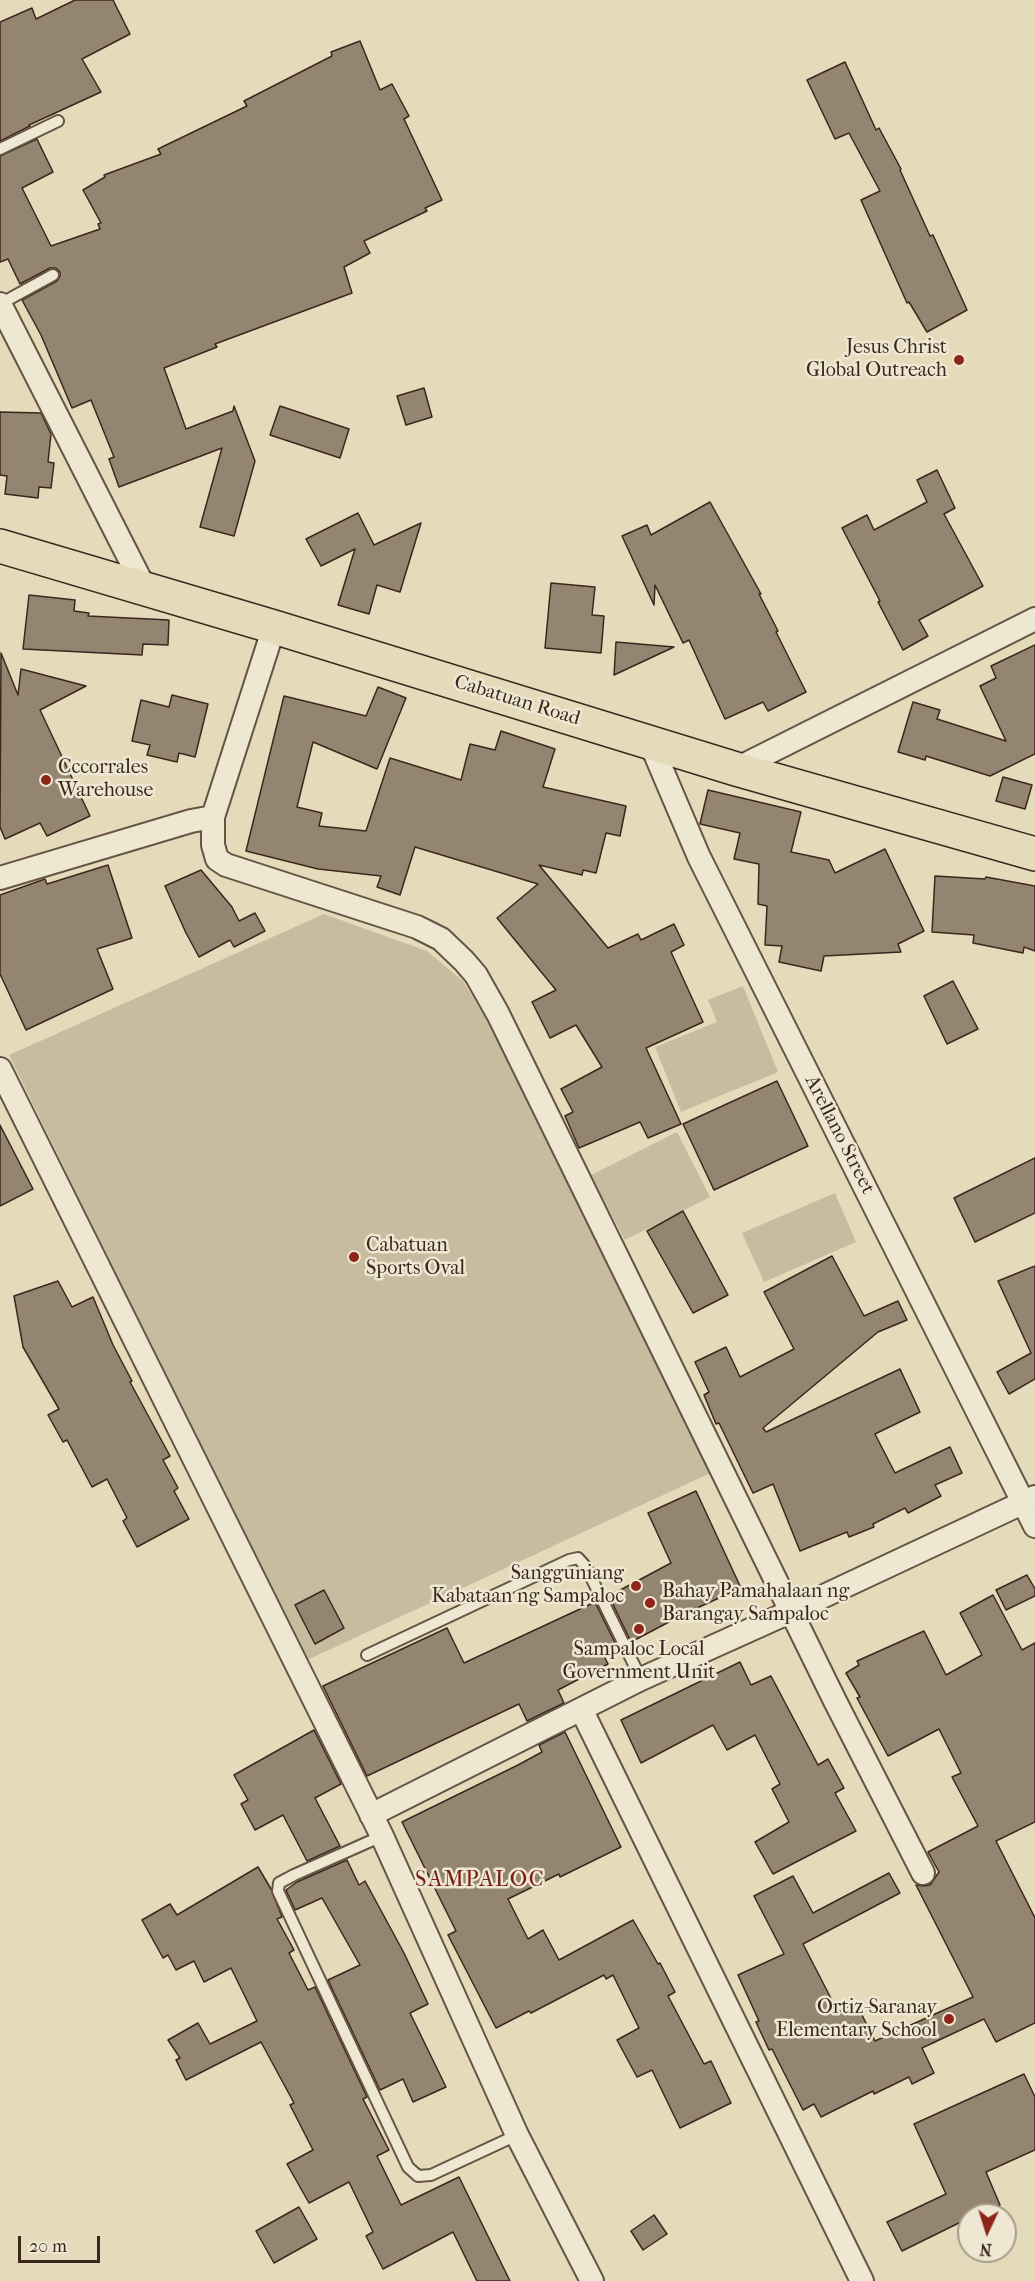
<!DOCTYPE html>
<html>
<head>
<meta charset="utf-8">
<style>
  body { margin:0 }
  #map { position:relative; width:1035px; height:2281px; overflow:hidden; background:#e5dbbb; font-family:"IM FELL French Canon",serif }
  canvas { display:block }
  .north { position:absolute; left:957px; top:2203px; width:60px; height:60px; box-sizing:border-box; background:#eee8d3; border:2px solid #a79b8b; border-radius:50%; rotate:184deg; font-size:16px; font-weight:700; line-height:24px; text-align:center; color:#3c271e }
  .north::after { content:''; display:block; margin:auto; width:21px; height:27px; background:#8f2418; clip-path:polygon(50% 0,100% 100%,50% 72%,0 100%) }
  .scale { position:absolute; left:18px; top:2236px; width:82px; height:27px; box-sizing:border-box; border:3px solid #3c271e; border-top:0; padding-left:8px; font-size:18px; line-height:21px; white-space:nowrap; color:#3c271e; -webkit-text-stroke:4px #eee8d3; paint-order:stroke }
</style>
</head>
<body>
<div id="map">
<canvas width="1035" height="2281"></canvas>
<div class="north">N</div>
<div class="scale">20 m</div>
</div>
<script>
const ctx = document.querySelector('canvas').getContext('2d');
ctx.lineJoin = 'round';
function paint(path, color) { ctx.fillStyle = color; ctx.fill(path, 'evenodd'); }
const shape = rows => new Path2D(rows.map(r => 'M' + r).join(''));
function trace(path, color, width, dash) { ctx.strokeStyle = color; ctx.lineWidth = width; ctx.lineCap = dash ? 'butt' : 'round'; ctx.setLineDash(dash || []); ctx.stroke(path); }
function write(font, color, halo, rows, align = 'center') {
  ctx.font = font + ' "IM FELL French Canon",serif'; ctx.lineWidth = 5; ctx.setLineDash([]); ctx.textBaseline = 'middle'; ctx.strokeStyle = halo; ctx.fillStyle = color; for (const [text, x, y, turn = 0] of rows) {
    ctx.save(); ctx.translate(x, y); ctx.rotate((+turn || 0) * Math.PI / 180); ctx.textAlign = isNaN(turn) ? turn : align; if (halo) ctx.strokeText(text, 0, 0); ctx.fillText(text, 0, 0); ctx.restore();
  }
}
const green = shape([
  [324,914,427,951,463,981,485,1017,715,1471,305,1661,9,1055],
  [743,986,778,1072,681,1112,655,1047,717,1022,708,1000],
  [677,1132,710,1197,625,1240,591,1175],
  [835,1193,856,1242,764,1282,742,1233]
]);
const building = shape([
  [75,0,113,0,130,34,82,59,101,92,29,125,30,126,0,141,0,22,32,8,36,19,75,0],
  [360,41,380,90,392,84,409,116,404,119,442,200,425,208,427,211,364,241,370,253,344,267,352,293,215,344,217,347,164,368,186,429,233,411,234,406,255,461,234,536,200,527,222,448,119,487,109,459,114,457,91,400,72,408,41,335,22,300,57,281,60,276,60,272,56,268,50,268,20,284,8,259,0,262,0,156,37,139,53,172,22,188,51,246,100,229,98,224,101,223,83,190,105,177,104,175,161,154,158,149,247,106,244,101,332,56,331,52,360,41],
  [845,62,876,130,879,128,901,169,900,170,930,236,933,235,967,310,927,332,909,302,907,303,861,200,880,191,849,133,835,139,807,80,845,62],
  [424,388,432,417,406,425,397,396,424,388],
  [280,406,349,429,340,458,270,435,280,406],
  [0,412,41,413,51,434,48,462,54,463,51,488,39,487,38,498,5,494,7,476,0,475,0,412],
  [937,470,955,508,944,514,983,586,919,620,928,636,903,650,878,602,880,601,842,528,867,515,874,530,927,502,917,480,937,470],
  [710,502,761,594,759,594,778,631,776,632,806,692,768,711,763,702,725,719,689,640,683,643,655,585,654,605,622,536,647,525,651,535,710,502],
  [358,513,374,545,421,523,400,592,377,585,369,614,338,605,355,549,321,566,306,539,358,513],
  [551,583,595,587,592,615,604,616,601,653,545,648,551,583],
  [29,595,75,600,74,611,89,613,88,616,169,620,168,645,143,644,142,655,23,649,29,595],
  [616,642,674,647,614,675,616,642],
  [1035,645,1035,754,990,776,926,756,925,760,898,752,913,702,940,710,937,719,1006,741,980,686,996,678,991,666,1035,645],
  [1,653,18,695,21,669,86,686,40,710,90,816,47,836,40,823,5,839,0,827,1,653],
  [378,687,406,698,377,769,313,742,297,807,322,813,319,826,366,831,390,758,461,780,470,744,495,750,501,731,555,749,543,787,626,806,620,836,606,833,596,873,583,870,582,875,539,865,608,948,638,934,641,940,674,924,684,945,671,952,703,1022,646,1048,681,1124,648,1138,640,1122,579,1148,565,1116,573,1112,561,1089,602,1067,576,1025,550,1038,532,1002,556,990,497,918,538,884,415,847,400,895,377,887,381,876,318,869,246,851,284,696,366,716,378,687],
  [172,695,208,704,195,757,179,753,177,762,147,755,150,745,132,741,141,700,169,707,172,695],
  [1003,777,1032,785,1025,809,996,801,1003,777],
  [708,790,801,812,791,852,829,860,835,873,885,849,924,931,898,944,901,952,824,956,821,971,779,962,782,946,765,945,767,906,758,904,759,864,734,859,740,833,700,824,708,790],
  [108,865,132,938,97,949,113,989,26,1030,0,974,0,895,45,879,47,884,108,865],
  [201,870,232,907,239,921,255,913,265,931,234,947,230,940,199,957,186,933,165,886,201,870],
  [935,876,985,879,986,877,1035,886,1035,951,1024,947,1023,953,973,943,974,935,932,932,935,876],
  [953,981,978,1029,947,1044,924,996,953,981],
  [777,1081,808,1146,714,1190,683,1124,777,1081],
  [0,1125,33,1189,0,1206,0,1125],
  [1035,1158,1035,1213,975,1242,954,1198,1035,1158],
  [683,1211,728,1295,693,1313,647,1231,683,1211],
  [832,1256,864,1316,898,1301,907,1320,878,1332,763,1428,766,1432,900,1369,920,1412,875,1434,895,1473,950,1447,962,1473,935,1485,941,1496,908,1513,905,1508,873,1524,874,1527,849,1537,847,1532,800,1551,773,1484,753,1493,719,1423,716,1424,704,1395,709,1392,695,1362,726,1347,740,1377,794,1349,764,1292,832,1256],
  [1035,1266,1035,1379,1009,1394,997,1372,1031,1353,998,1281,1035,1266],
  [58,1281,72,1307,93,1297,113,1345,132,1381,130,1382,170,1456,163,1460,178,1488,174,1491,189,1519,137,1547,123,1521,127,1518,107,1479,92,1487,67,1440,63,1442,48,1415,59,1409,23,1347,14,1296,58,1281],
  [696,1491,741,1588,686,1613,631,1642,609,1596,671,1563,648,1513,696,1491],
  [1027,1575,1035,1589,1035,1596,1006,1610,996,1590,1027,1575],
  [324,1590,344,1628,315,1644,295,1605,324,1590],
  [993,1595,1022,1650,1035,1643,1035,1822,996,1841,1035,1918,1035,2023,996,2042,984,2019,922,2048,934,2073,912,2084,909,2077,874,2094,873,2091,821,2117,814,2104,803,2110,772,2049,769,2050,756,2022,759,2021,738,1975,784,1954,754,1896,793,1876,813,1913,889,1873,900,1893,803,1944,838,2012,856,2003,875,2041,973,1997,916,1885,923,1886,930,1885,939,1872,928,1852,978,1826,952,1777,961,1773,939,1729,888,1756,857,1698,860,1697,846,1673,859,1665,857,1661,924,1631,946,1675,982,1655,960,1613,993,1595],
  [595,1602,618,1649,604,1656,608,1664,558,1690,564,1703,527,1721,519,1704,367,1776,323,1686,447,1628,464,1663,595,1602],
  [740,1662,751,1685,771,1676,818,1765,828,1759,844,1788,835,1793,856,1831,773,1874,755,1842,789,1822,772,1789,780,1784,755,1735,727,1750,713,1725,641,1763,621,1720,740,1662],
  [314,1730,341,1784,315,1798,340,1846,307,1861,283,1815,255,1830,241,1804,248,1800,234,1775,314,1730],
  [565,1732,621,1847,560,1877,559,1874,508,1899,528,1939,543,1930,559,1960,633,1920,658,1964,660,1963,675,1992,668,1996,704,2064,711,2061,731,2103,680,2128,652,2070,637,2077,617,2040,639,2028,613,1975,606,1979,604,1975,531,2013,529,2011,496,2028,448,1935,456,1931,402,1822,518,1765,542,1752,539,1745,565,1732],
  [347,1860,359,1885,365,1881,404,1953,428,2004,410,2013,446,2087,413,2102,403,2079,380,2090,328,1980,360,1965,322,1898,295,1910,286,1890,297,1882,347,1860],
  [258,1867,271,1889,282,1917,277,1919,294,1950,289,1953,308,1990,315,1987,367,2097,363,2099,389,2150,377,2156,401,2205,459,2177,510,2281,477,2281,453,2232,383,2269,366,2236,373,2232,349,2182,309,2203,287,2164,313,2150,290,2105,294,2103,261,2042,186,2080,176,2060,180,2058,168,2040,198,2023,210,2044,257,2021,231,1968,204,1982,194,1961,176,1970,168,1955,163,1958,142,1920,170,1904,177,1915,258,1867],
  [1024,2074,1035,2097,1035,2150,986,2172,1000,2205,977,2215,969,2215,969,2218,902,2251,887,2222,946,2194,914,2124,1024,2074],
  [299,2207,317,2239,274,2263,256,2231,299,2207],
  [654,2215,667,2234,643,2250,631,2231,654,2215]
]);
const lane = shape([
  [0,149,58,121],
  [0,304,53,275],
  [367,1655,569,1560,578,1558,586,1567,641,1679],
  [382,1836,294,1875,279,1883,278,1891,408,2167,418,2176,431,2175,517,2135]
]);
const street = shape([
  [0,304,144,587],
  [274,627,213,817,213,845,217,859,226,865,417,927,441,939,464,961,476,975,498,1014,835,1701,923,1873],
  [650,742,699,857,1035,1526],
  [736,769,1035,619],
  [0,878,191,821,213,817],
  [0,1069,382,1836,517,2135,592,2281],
  [582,1711,862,2281],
  [371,1815,641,1679,792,1611,1035,1497]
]);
const highway = shape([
  [0,546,274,627,736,769,1035,854]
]);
const markers = [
  [959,360,6,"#8f2418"],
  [46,780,6,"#8f2418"],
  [354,1257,6,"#8f2418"],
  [636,1586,6,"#8f2418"],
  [650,1603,6,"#8f2418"],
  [639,1629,6,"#8f2418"],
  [949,2019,6,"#8f2418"]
];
const poiNames = [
  ["Jesus Christ",947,348],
  ["Global Outreach",947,371],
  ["Cccorrales",58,768,"left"],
  ["Warehouse",58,791,"left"],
  ["Cabatuan",366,1246,"left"],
  ["Sports Oval",366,1269,"left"],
  ["Sangguniang",624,1574],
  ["Kabataan ng Sampaloc",624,1597],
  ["Bahay Pamahalaan ng",662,1592,"left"],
  ["Barangay Sampaloc",662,1615,"left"],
  ["Sampaloc Local",639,1650,"center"],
  ["Government Unit",639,1673,"center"],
  ["Ortiz-Saranay",937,2008],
  ["Elementary School",937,2031]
];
const streetNames = [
  ["Cabatuan Road",517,701,17],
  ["Arellano Street",839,1135,63]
];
const quarterNames = [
  ["SAMPALOC",480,1881]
];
paint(green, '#c8bca0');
paint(building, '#948570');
trace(building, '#3c271e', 1.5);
trace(lane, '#665445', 14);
trace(street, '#665445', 26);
trace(highway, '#3c271e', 36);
trace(lane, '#eee8d3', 10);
trace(street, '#eee8d3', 22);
trace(highway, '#e5dbbb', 33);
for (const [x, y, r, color] of markers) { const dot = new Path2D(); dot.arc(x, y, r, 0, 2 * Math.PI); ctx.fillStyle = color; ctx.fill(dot); trace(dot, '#eee8d3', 2); }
write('20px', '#3c271e', '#eee8d3', poiNames, 'right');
write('20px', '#3c271e', '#eee8d3', streetNames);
ctx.letterSpacing = '1.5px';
write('22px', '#7a1f14', '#eee8d3', quarterNames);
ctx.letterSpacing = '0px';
</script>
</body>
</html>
